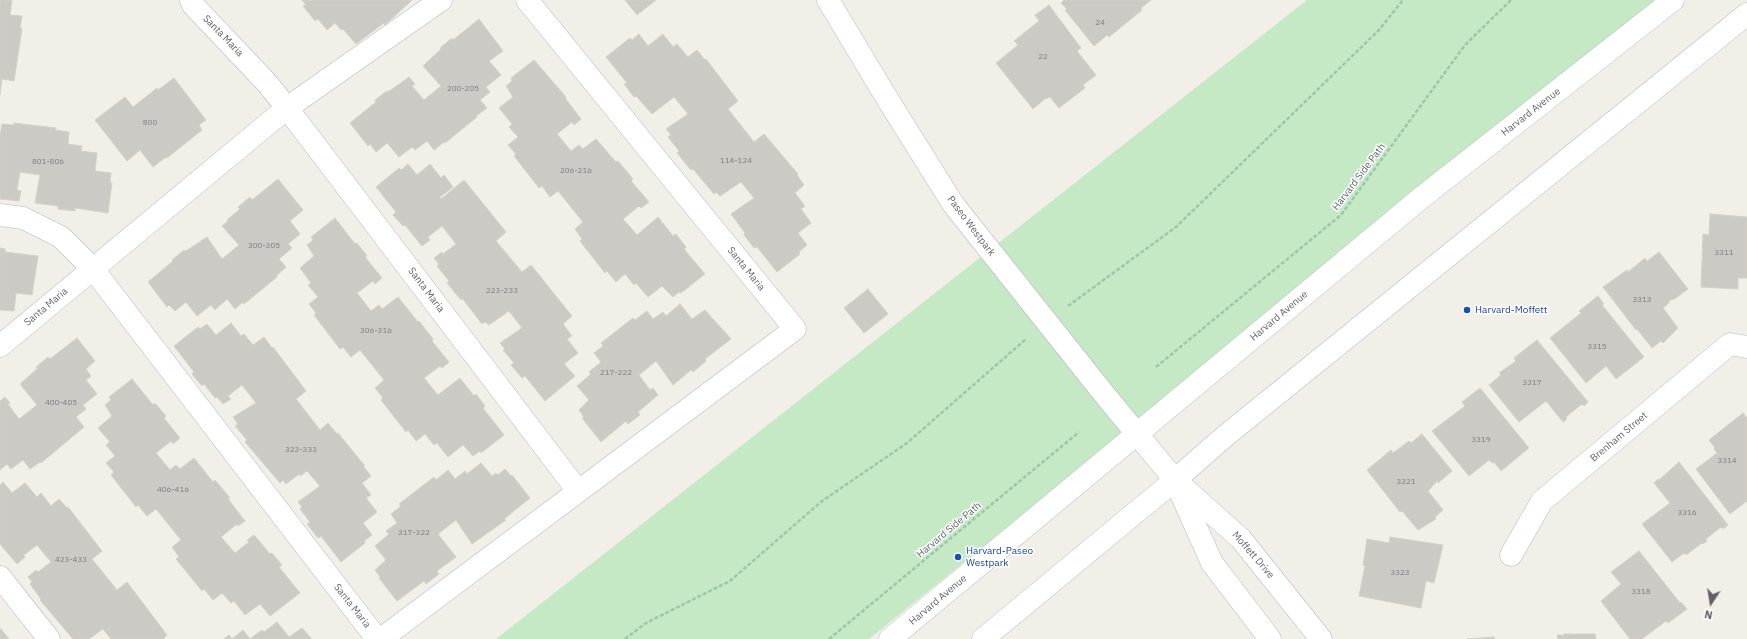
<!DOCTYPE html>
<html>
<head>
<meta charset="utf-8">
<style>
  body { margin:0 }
  #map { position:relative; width:1747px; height:639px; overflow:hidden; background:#f1efe8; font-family:"IBM Plex Sans",sans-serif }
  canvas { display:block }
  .north { position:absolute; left:1691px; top:583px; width:40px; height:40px; -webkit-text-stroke:3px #fff; paint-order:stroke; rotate:192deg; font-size:11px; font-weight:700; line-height:16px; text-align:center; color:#5f6368 }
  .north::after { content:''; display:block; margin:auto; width:14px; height:18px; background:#5f6368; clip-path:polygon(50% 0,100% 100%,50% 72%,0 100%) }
</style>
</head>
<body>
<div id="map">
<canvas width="1747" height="639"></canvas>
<div class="north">N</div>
</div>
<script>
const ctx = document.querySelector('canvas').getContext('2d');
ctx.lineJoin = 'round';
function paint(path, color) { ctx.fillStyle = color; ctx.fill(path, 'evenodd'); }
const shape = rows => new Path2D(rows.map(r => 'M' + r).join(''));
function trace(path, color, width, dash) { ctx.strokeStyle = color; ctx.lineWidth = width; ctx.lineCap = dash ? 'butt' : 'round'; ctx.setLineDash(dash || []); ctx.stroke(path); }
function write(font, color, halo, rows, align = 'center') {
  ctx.font = font + ' "IBM Plex Sans",sans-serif'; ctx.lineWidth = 3; ctx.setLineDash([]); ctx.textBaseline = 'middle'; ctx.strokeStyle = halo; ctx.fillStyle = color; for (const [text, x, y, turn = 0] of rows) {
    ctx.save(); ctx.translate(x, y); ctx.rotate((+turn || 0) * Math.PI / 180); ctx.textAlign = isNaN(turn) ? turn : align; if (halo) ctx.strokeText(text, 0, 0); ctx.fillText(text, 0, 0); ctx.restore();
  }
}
const green = shape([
  [1307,0,1658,0,869,639,496,639]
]);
const building = shape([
  [0,0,12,0,10,15,22,16,20,28,22,29,14,81,2,79,0,95,0,0],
  [302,0,412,0,385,25,384,23,356,44,343,29,341,30,335,23,327,30,318,19,315,21,303,6,306,5,302,0],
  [625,0,656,0,637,15,625,0],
  [1064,0,1151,0,1141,8,1142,10,1109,37,1107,35,1094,46,1065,10,1067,9,1061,3,1064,0],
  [1049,5,1081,48,1077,51,1096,75,1083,85,1085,88,1059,108,1050,97,1046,99,1046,98,1033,109,996,63,1018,45,1014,41,1039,21,1035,15,1049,5],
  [479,19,503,51,489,61,501,75,486,87,490,92,480,100,487,108,476,116,477,117,445,143,444,142,434,150,427,141,415,150,412,147,399,157,387,143,376,152,370,144,368,146,350,123,376,102,375,100,387,91,388,92,409,77,415,84,412,86,424,100,441,86,423,66,441,49,440,48,452,38,453,40,479,19],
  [639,34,648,46,663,34,673,47,677,44,688,57,697,50,705,60,706,59,738,101,728,109,754,142,764,134,798,174,797,175,804,185,795,193,805,206,801,209,811,223,798,233,807,245,799,252,800,254,777,272,757,247,754,248,744,235,745,233,731,214,754,198,741,182,720,196,716,192,714,194,693,169,691,170,677,153,679,151,668,137,671,135,666,129,688,114,674,97,652,114,636,96,634,97,624,84,627,83,606,57,630,38,632,40,639,34],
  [534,60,566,97,565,98,581,119,574,125,572,122,557,134,571,151,579,145,583,149,596,139,616,162,618,161,633,179,631,181,649,202,641,208,639,206,623,219,637,235,658,217,673,236,676,234,686,247,684,249,705,274,681,293,679,292,673,297,662,286,648,297,636,283,634,285,625,274,616,282,607,271,605,273,580,241,582,239,575,229,583,222,558,191,550,197,542,186,539,188,514,156,516,154,508,145,518,137,509,127,512,124,499,108,513,97,506,86,512,81,511,78,534,60],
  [174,78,206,120,199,125,202,130,167,158,166,157,153,167,140,150,127,161,95,120,125,97,133,107,157,88,158,90,174,78],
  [14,123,56,128,55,130,69,132,68,144,82,146,81,151,97,153,95,171,111,173,110,183,112,183,108,213,75,208,75,211,58,209,58,206,35,203,40,175,20,172,17,190,21,191,19,201,0,199,0,136,2,124,14,125,14,123],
  [408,164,417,175,430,164,441,178,444,175,453,187,440,197,441,199,464,180,506,232,496,241,522,272,531,265,572,316,563,324,572,336,567,339,578,353,564,364,575,376,545,401,525,376,522,378,511,365,514,363,503,350,505,349,500,343,522,328,509,311,489,325,485,322,482,324,462,298,461,300,447,283,449,281,437,266,439,264,434,258,442,252,443,254,456,244,442,226,428,237,430,240,422,246,405,225,403,226,393,215,396,212,376,187,399,168,401,170,408,164],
  [278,179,303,210,290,221,300,234,288,244,292,248,279,259,286,267,276,276,277,277,244,304,243,302,235,309,227,299,215,310,211,305,197,316,186,302,175,311,169,305,167,307,148,282,173,261,172,260,184,250,186,251,207,237,222,259,239,245,222,226,228,221,227,220,240,209,238,207,250,197,252,200,278,179],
  [1710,214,1747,217,1747,278,1738,278,1738,289,1701,287,1703,234,1709,235,1710,214],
  [335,218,355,244,357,243,367,256,365,257,382,278,375,284,373,281,357,293,371,311,379,305,382,309,398,297,418,322,419,321,433,339,432,341,449,362,442,368,440,366,424,378,438,395,460,378,474,396,476,394,485,406,483,408,504,435,481,453,480,451,473,456,463,445,448,457,437,443,434,445,425,434,416,441,408,430,406,432,381,400,383,398,375,388,384,380,360,350,351,357,343,347,340,349,314,315,316,313,309,304,318,297,308,285,311,283,300,268,314,256,307,245,313,240,311,237,335,218],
  [0,248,5,249,5,252,38,256,32,295,16,293,14,311,0,310,0,248],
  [1659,252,1688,289,1673,300,1672,299,1668,302,1669,303,1663,308,1678,328,1663,343,1661,341,1652,348,1637,329,1636,330,1603,287,1627,270,1628,272,1645,258,1647,261,1659,252],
  [868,289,888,314,864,333,844,308,868,289],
  [1598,296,1604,304,1602,305,1644,357,1616,379,1606,366,1586,383,1550,338,1581,313,1579,311,1598,296],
  [680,304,692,319,705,310,731,339,705,359,706,361,693,372,691,370,673,385,656,361,639,375,650,390,653,388,658,395,638,412,640,415,628,424,626,421,601,442,582,418,584,417,579,410,589,400,577,386,591,374,589,372,601,362,594,353,603,346,601,343,633,318,635,320,647,311,653,319,663,312,666,316,680,304],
  [231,323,241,336,244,334,253,345,264,337,272,348,273,347,306,391,296,399,320,430,328,423,337,434,338,433,365,466,363,466,371,476,362,483,371,495,366,498,377,512,363,523,372,535,364,541,365,543,341,562,321,536,318,538,307,524,310,522,300,509,302,507,298,502,320,486,307,471,300,476,299,474,286,484,283,480,280,483,245,442,247,440,235,426,238,424,233,417,256,403,242,385,228,396,231,399,223,404,217,397,215,398,204,384,202,386,192,374,194,372,174,346,198,327,200,329,207,324,216,335,231,323],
  [77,338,95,361,86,369,91,376,86,380,97,394,83,405,86,409,76,417,84,427,41,463,40,462,30,469,23,460,11,469,7,464,0,470,0,401,5,397,10,403,8,404,19,419,37,405,20,384,38,368,36,367,48,357,50,359,77,338],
  [1537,340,1588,402,1584,406,1582,404,1566,417,1567,419,1563,422,1546,401,1519,422,1489,385,1501,375,1499,373,1516,361,1514,358,1537,340],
  [132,379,153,405,155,403,166,416,164,418,180,438,173,444,171,441,156,453,170,470,176,465,180,469,194,458,213,482,215,480,230,498,228,499,245,521,238,526,237,524,221,537,235,553,249,542,247,540,254,535,270,554,272,553,282,565,279,567,300,593,270,616,260,604,245,615,234,601,231,603,222,593,213,600,204,589,202,591,176,559,179,557,172,547,181,540,156,509,147,516,138,505,136,507,111,475,114,472,106,463,115,456,106,445,110,442,98,428,112,416,105,405,111,400,109,397,132,379],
  [1480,388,1529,448,1501,471,1494,462,1492,463,1489,460,1469,476,1432,431,1465,406,1462,402,1480,388],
  [1743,413,1747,418,1747,501,1730,514,1696,469,1717,453,1714,449,1715,448,1709,440,1743,413],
  [1422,434,1452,471,1438,483,1437,481,1428,491,1443,510,1435,517,1436,519,1418,530,1402,511,1400,512,1367,470,1391,450,1393,453,1409,441,1411,443,1422,434],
  [1679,462,1728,525,1723,529,1721,527,1706,539,1707,541,1703,544,1702,543,1686,555,1684,553,1672,562,1642,524,1670,503,1654,483,1658,479,1659,480,1679,462],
  [481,463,492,476,496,473,498,475,505,469,511,476,512,475,530,498,504,519,506,520,472,544,456,520,438,534,456,557,437,571,439,574,426,584,424,581,397,601,379,578,380,577,375,570,386,560,375,546,389,534,386,531,397,523,391,514,401,506,399,504,434,477,436,480,448,470,455,479,465,471,467,474,481,463],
  [3,482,12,493,25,483,37,497,41,493,51,506,59,499,67,508,68,507,102,551,92,559,117,590,127,582,167,635,163,639,111,639,103,629,89,639,73,639,40,600,41,599,30,584,32,582,28,577,36,570,38,572,51,562,37,545,24,555,25,557,17,564,0,544,0,485,3,482],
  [1390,537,1443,545,1434,583,1426,581,1421,608,1359,596,1365,566,1363,565,1367,539,1389,543,1390,537],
  [1639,551,1680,603,1681,602,1687,609,1668,623,1666,621,1642,639,1630,639,1601,601,1621,584,1611,572,1639,551],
  [277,622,289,637,302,628,312,639,224,639,229,635,232,639,243,630,250,639,262,630,264,632,277,622],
  [0,628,9,639,0,639,0,628],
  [1564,634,1573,634,1574,635,1575,634,1595,634,1596,639,1558,639,1557,635,1562,635,1563,637,1564,634],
  [1494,637,1495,639,1467,639,1494,637]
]);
const path = shape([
  [1068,306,1176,227,1379,30,1403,0],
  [1156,367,1341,215,1465,45,1511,0],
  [625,639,646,623,730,581,822,501,907,443,1026,339],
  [829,639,1079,432]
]);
const minor = shape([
  [191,0,193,5,267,83,287,108,578,491],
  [0,215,23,218,61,237,93,269,377,639],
  [0,346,287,108,441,0],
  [1511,555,1542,501,1730,344,1747,347],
  [0,577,49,639],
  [381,639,795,329,527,0]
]);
const tertiary = shape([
  [828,0,888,100,953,204,1104,394,1175,480,1241,539,1321,639],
  [1178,487,1212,563,1270,639]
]);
const secondary = shape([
  [890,639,1421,198,1673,0],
  [983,639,1175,480,1224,437,1747,14]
]);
const markers = [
  [1467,310,4,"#1a4fb4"],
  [958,557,4,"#1a4fb4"]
];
const numberNames = [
  ["24",1100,23],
  ["22",1043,57],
  ["200-205",463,89],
  ["800",150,123],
  ["114-124",736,161],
  ["801-806",48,162],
  ["206-216",576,171],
  ["300-305",264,246],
  ["3311",1724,253],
  ["223-233",502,291],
  ["3313",1642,300],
  ["306-316",376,331],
  ["3315",1597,347],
  ["217-222",616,373],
  ["3317",1532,383],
  ["400-405",61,403],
  ["3319",1481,440],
  ["323-333",301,450],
  ["3314",1727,461],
  ["3321",1406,482],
  ["406-416",173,490],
  ["3316",1687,513],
  ["317-322",414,533],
  ["423-433",71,560],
  ["3323",1400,573],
  ["3318",1641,592]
];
const streetNames = [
  ["Santa Maria",223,36,46],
  ["Harvard Avenue",1531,112,-38],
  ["Harvard Side Path",1359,177,-53],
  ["Paseo Westpark",971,226,53],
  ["Santa Maria",746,269,51],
  ["Santa Maria",426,290,53],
  ["Santa Maria",46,307,-40],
  ["Harvard Avenue",1279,316,-40],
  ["Brenham Street",1619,437,-40],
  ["Harvard Side Path",949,530,-40],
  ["Moffett Drive",1253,555,49],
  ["Harvard Avenue",938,600,-40],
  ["Santa Maria",352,606,52]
];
const transitNames = [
  ["Harvard-Moffett",1475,310],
  ["Harvard-Paseo",966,551],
  ["Westpark",966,563]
];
paint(green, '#c5e8c5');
paint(building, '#cccac5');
trace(building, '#d6d1c6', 1);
trace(minor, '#b5b8bc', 23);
trace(tertiary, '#b5b8bc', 23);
trace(secondary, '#b6babf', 23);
trace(path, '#9cc7a9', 2.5, [4, 2]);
trace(minor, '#fff', 22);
trace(tertiary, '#fff', 22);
trace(secondary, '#fff', 22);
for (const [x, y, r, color] of markers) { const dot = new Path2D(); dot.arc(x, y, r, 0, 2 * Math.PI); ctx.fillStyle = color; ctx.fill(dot); trace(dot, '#fff', 1.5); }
write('8px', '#7a7d7f', null, numberNames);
write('10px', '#5f6368', '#fff', streetNames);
write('10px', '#164399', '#fff', transitNames, 'left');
</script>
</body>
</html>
